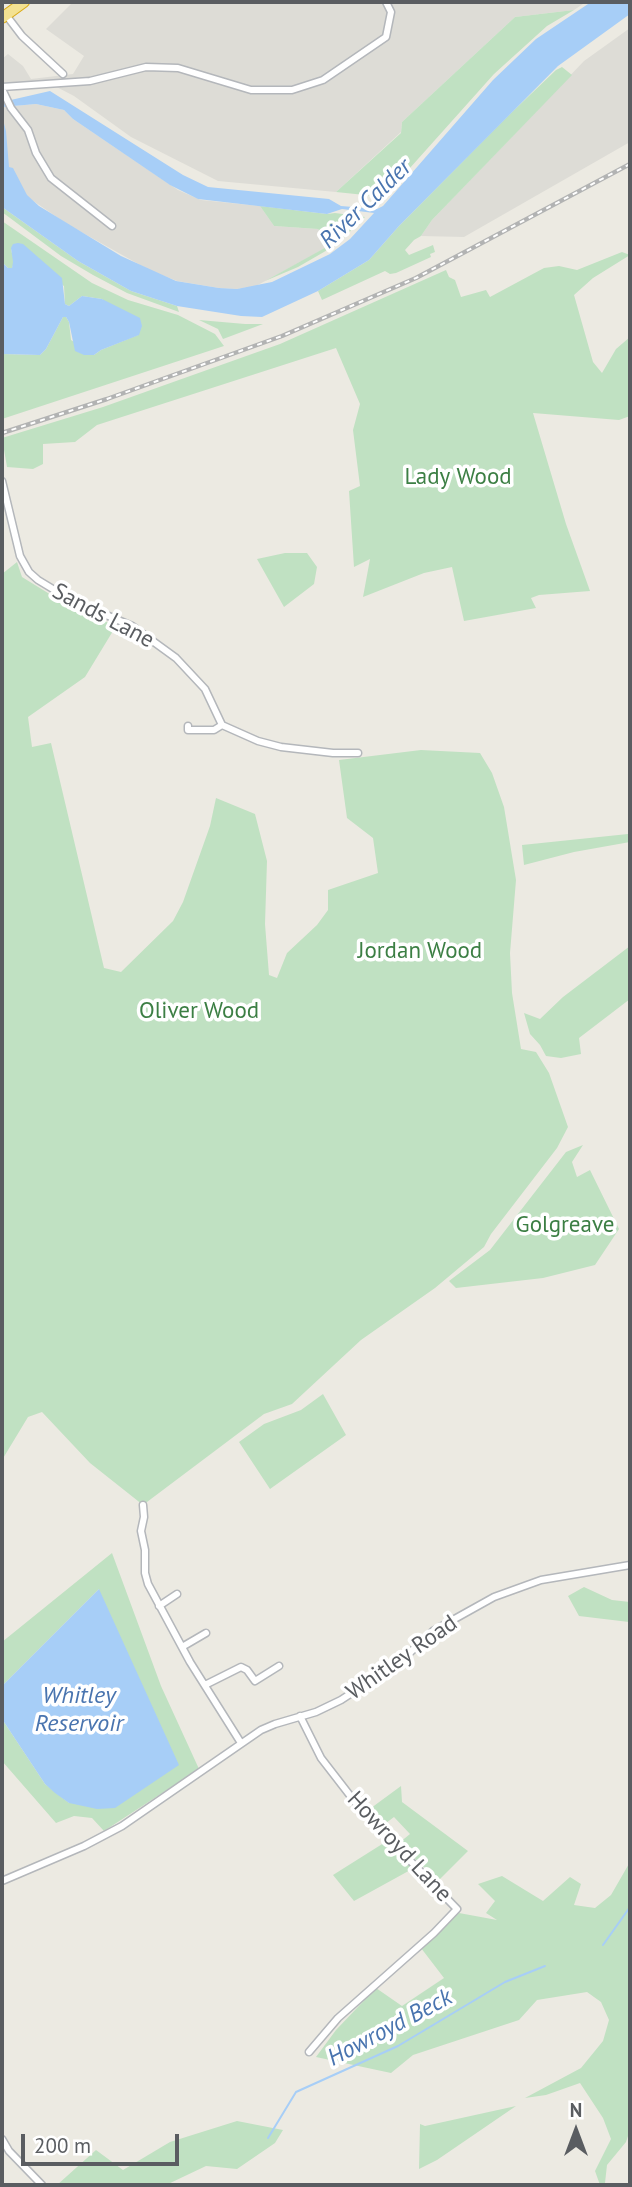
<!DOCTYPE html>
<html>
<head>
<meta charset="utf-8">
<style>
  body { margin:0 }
  #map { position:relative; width:632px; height:2187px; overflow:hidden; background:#eceae2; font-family:"PT Sans",sans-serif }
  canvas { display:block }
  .frame { position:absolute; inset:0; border:4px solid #5a5d61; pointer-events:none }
  .north { position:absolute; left:541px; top:2096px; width:70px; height:70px; -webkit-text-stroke:5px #fff; paint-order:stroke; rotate:0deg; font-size:19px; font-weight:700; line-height:28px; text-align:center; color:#5a5d61 }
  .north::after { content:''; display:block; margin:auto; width:24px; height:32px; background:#5a5d61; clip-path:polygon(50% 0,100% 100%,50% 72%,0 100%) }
  .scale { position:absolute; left:21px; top:2134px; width:158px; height:32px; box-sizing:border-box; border:4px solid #5a5d61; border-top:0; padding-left:9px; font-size:21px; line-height:24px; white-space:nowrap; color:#5a5d61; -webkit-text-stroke:5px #fff; paint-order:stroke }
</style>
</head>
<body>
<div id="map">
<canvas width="632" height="2187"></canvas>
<div class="frame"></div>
<div class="north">N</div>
<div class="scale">200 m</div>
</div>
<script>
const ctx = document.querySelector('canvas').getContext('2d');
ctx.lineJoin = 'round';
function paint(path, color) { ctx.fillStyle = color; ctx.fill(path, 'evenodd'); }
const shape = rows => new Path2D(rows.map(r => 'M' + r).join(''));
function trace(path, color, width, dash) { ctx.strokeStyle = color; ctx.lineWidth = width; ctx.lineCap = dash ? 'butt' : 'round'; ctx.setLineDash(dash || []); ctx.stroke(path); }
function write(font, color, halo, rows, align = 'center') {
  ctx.font = font + ' "PT Sans",sans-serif'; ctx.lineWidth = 7; ctx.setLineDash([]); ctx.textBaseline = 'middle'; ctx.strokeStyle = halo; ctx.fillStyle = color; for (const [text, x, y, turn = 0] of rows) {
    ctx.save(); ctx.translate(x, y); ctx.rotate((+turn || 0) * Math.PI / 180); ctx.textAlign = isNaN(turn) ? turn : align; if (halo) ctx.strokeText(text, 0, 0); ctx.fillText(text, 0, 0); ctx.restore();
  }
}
const industrial = shape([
  [73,2,586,2,574,10,515,17,402,122,401,132,336,192,218,181,131,137,74,96,47,82,2,83,2,59,8,54,23,66,31,79,73,74,84,56,46,29],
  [630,28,630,142,464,237,421,236,432,220,584,61],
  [36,104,64,110,73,119,178,190,201,200,260,206,274,226,318,229,333,244,256,286,237,289,219,288,177,281,149,270,67,224,26,196,8,167,2,107]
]);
const green = shape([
  [574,10,547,26,494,74,384,197,336,192,401,133,402,122,515,17],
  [562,67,572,75,432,220,421,236,414,240,405,250,409,255,433,245,435,252,430,254,431,257,396,273,390,274,385,271,322,300,318,291,369,260,399,226,508,116,556,70],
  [260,206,327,214,335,213,365,217,336,245,298,267,265,281,332,244,318,229,274,226],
  [2,207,78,261,131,291,177,306,179,312,127,293,93,275,61,256,2,212],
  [2,221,92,283,128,300,178,315,215,334,224,346,2,419,2,354,40,355,46,349,63,317,66,317,69,322,71,340,94,355,101,350,138,335,102,299,82,296,69,306,65,304,64,286,11,249,14,262,12,268,8,268,2,262],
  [622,252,630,255,593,278,574,295,593,362,602,373,616,349,630,337,630,416,619,420,533,413,566,524,590,591,539,595,531,598,536,608,464,621,452,567,424,573,363,597,370,559,354,567,349,491,360,486,353,430,360,404,336,348,97,425,75,442,43,444,43,464,33,469,7,467,2,438,103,407,280,344,446,270,449,277,455,280,461,297,486,290,490,297,544,268,559,266,577,270],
  [199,320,245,324,263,324,223,339,218,329],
  [285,553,307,553,317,567,314,584,284,607,257,559],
  [17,562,22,577,69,606,116,626,85,677,28,717,32,747,51,743,104,968,121,972,173,921,183,902,210,826,216,798,255,814,267,861,265,924,269,975,277,978,287,953,317,925,328,910,328,890,378,873,373,838,347,818,339,760,421,750,480,753,492,773,504,807,516,880,510,953,512,993,521,1049,536,1052,549,1073,568,1127,557,1148,491,1234,484,1247,435,1288,361,1340,292,1404,264,1414,143,1505,90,1463,42,1412,28,1417,2,1460,2,574],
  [630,827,630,842,574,852,524,865,522,845,628,834],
  [630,946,630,999,579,1038,581,1054,561,1058,546,1056,540,1045,530,1034,524,1013,540,1019,563,997],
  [583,1145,572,1162,577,1177,590,1170,619,1229,595,1265,543,1278,456,1288,449,1281,490,1250,566,1152],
  [323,1394,346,1435,270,1489,239,1442,264,1424,301,1410],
  [112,1553,161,1686,199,1769,104,1831,92,1818,74,1816,56,1823,2,1761,2,1719,45,1784,69,1803,99,1589,2,1686,2,1642],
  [584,1587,612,1600,630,1602,630,1626,629,1622,579,1616,568,1596],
  [401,1786,402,1802,468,1851,438,1881,399,1843,410,1834,394,1817,382,1826,367,1811],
  [387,1841,414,1868,354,1901,333,1875],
  [630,1862,630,2130,626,2142,607,2165,605,2183,600,2185,595,2171,611,2139,603,2118,580,2083,546,2095,525,2098,581,2068,603,2041,609,2020,601,2002,587,1992,537,2000,519,2020,413,2055,391,2073,316,2057,336,2030,376,1988,402,2006,444,1978,421,1948,459,1913,497,1920,486,1913,495,1901,478,1884,502,1876,543,1901,570,1877,581,1884,574,1905,595,1908,611,1895],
  [516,2106,437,2160,419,2169,420,2124,425,2126],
  [237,2121,283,2130,275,2143,237,2169,206,2166,166,2185,57,2185,96,2150,123,2170,170,2142]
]);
const water = shape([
  [591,2,630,2,630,14,558,66,399,226,369,260,318,291,262,317,241,316,177,306,131,291,78,261,2,207,2,116,6,131,9,167,13,168,27,195,39,206,121,256,176,281,219,288,237,289,272,282,330,254,350,239,374,213,342,209,327,214,198,199,170,185,73,119,64,110,36,104,2,107,2,102,50,91,183,175,208,187,329,199,341,206,377,209,383,206,493,80,536,39],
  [18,243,23,244,62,278,65,304,69,306,82,296,102,299,140,318,142,326,139,335,101,350,94,355,84,355,75,351,69,322,66,317,63,317,46,349,40,355,2,354,2,262,8,268,12,268,13,262,11,248,13,244],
  [99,1589,179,1765,115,1808,97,1809,69,1803,55,1793,45,1784,2,1719,2,1686]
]);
const stream = shape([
  [603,1945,630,1907],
  [268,2138,296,2092,398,2046,505,1982,545,1966]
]);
const minor = shape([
  [6,15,22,36,63,74],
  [2,87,90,81,146,67,178,68,251,90,292,90,323,80,386,37,391,12,386,2],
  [2,89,11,108,28,130,36,153,51,178,112,226],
  [2,481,20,556,29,572,38,580,71,600,132,626,176,658,205,689,222,725,258,741,281,747,333,753,358,753],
  [188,726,188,730,214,730,222,725],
  [143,1505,144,1517,141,1531,145,1550,145,1573,148,1584,190,1662,241,1743],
  [159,1606,177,1594],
  [182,1647,206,1633],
  [205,1685,241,1667,247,1670,255,1681,279,1666],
  [300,1716,321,1758,362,1811,457,1909,434,1933,338,2018,309,2052],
  [2,1881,84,1846,122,1826,261,1730,275,1724,316,1712,341,1700,402,1660,433,1631,494,1597,541,1580,630,1565],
  [2,2139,9,2151,42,2185]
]);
const highway = shape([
  [2,18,24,2]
]);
const rail = shape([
  [2,433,107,399,282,336,416,278,630,164]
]);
const parkNames = [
  ["Lady Wood",458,477],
  ["Jordan Wood",420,951],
  ["Oliver Wood",199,1011],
  ["Golgreave",565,1225]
];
const streetNames = [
  ["Sands Lane",103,616,28],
  ["Whitley Road",402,1658,-35],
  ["Howroyd Lane",399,1847,47]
];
const waterNames = [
  ["River Calder",366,204,-44],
  ["Whitley",79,1696],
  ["Reservoir",79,1724],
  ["Howroyd Beck",390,2028,-28]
];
paint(industrial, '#dddcd6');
paint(green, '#c0e1c2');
paint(water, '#a7cef7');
trace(stream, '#a7cef7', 2);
trace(minor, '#b4b7bb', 9);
trace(highway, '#d9a914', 12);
trace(minor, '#fff', 6);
trace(highway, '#f3e192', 10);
trace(rail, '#b2b3b3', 4.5);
trace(rail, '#fff', 2, [5]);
write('23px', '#3c7f44', '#fff', parkNames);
write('23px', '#5a5d61', '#fff', streetNames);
write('italic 24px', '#4974af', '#fff', waterNames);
</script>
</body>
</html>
